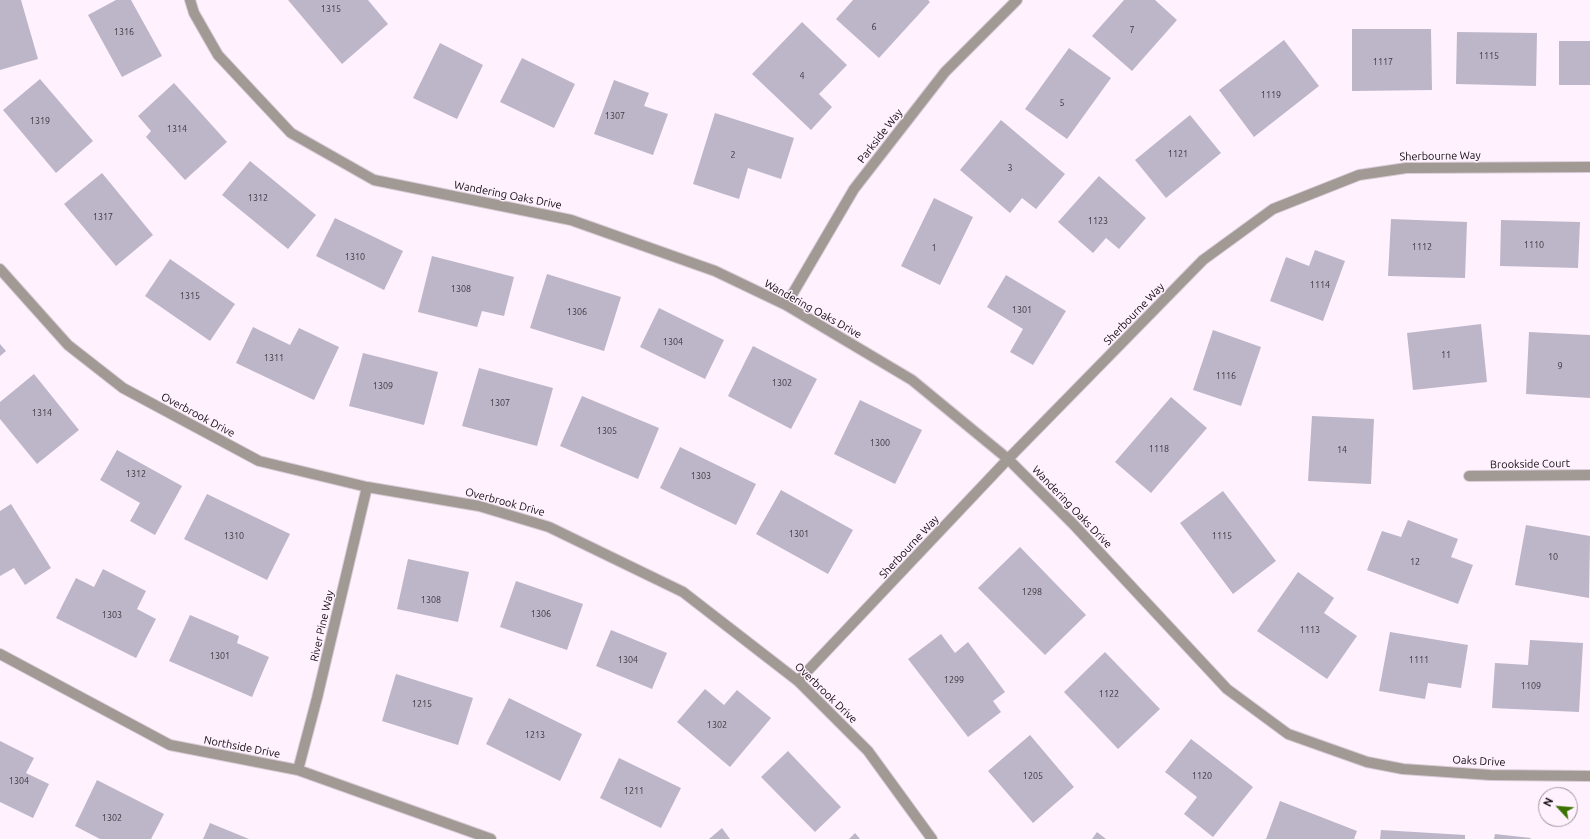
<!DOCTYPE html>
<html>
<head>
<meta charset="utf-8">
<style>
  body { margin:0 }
  #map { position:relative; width:1590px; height:839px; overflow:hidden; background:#fff1fd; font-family:Ubuntu,sans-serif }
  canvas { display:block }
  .north { position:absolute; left:1538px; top:787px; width:40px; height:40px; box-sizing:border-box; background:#fff1fd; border:1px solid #9f959e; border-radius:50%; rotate:296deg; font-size:11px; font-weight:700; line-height:16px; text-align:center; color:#100b10 }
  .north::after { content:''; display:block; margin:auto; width:14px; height:18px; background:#3a7303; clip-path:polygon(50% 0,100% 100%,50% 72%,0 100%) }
</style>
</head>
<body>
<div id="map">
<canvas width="1590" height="839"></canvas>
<div class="north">N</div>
</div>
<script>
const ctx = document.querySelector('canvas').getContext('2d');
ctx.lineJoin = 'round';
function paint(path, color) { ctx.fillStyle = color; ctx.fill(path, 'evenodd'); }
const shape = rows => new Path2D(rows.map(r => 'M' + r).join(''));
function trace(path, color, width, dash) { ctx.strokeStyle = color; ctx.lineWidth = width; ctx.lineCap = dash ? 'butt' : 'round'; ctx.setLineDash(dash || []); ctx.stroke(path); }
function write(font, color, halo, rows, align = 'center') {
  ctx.font = font + ' Ubuntu,sans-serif'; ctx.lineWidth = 3; ctx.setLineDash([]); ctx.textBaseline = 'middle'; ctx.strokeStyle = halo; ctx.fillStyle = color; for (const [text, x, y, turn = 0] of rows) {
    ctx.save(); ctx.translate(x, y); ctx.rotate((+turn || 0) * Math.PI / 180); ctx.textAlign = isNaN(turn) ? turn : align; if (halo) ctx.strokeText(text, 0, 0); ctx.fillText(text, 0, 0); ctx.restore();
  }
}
const building = shape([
  [0,0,21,0,38,59,0,70],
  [116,0,131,0,162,56,122,77,88,15],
  [288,0,368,0,388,24,342,64],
  [853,0,928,0,930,2,879,58,836,19],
  [1124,0,1155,0,1177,20,1132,71,1092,36],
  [802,22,847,65,819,94,832,107,811,130,752,74],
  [1352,29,1431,29,1432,90,1352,91],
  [1457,32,1537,33,1536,86,1456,84],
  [1284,40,1319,86,1254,137,1219,90],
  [1559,41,1590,41,1590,85,1559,85],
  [440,43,483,65,457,119,413,98],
  [1069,48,1111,78,1067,139,1025,109],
  [522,58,575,84,554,128,500,102],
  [40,79,93,141,56,173,3,110],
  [614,80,649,93,644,106,668,114,653,155,594,134],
  [174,83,227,142,185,180,146,137,151,131,138,116],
  [715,113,794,138,781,179,748,168,739,199,693,184],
  [1190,115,1221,153,1166,198,1135,160],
  [1001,120,1065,174,1036,209,1022,198,1010,213,960,170],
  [250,161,316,215,288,249,222,195],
  [102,173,153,235,116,266,64,204],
  [1099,176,1146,218,1119,249,1106,238,1093,253,1058,222],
  [934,198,973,217,940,285,901,266],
  [335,218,403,251,384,290,316,256],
  [1391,219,1467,222,1465,278,1388,276],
  [1501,220,1580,222,1578,268,1500,266],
  [1315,250,1345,261,1323,321,1270,301,1286,257,1309,266],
  [432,256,514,277,504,316,482,311,477,327,418,312],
  [170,259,235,304,210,341,145,296],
  [547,274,621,297,604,351,530,328],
  [1006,275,1066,311,1033,365,1010,352,1023,329,987,307],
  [659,308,724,340,705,379,640,347],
  [1481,324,1487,382,1413,390,1407,333],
  [253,327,290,345,299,328,339,347,314,400,236,363],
  [1213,330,1261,347,1241,406,1193,390],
  [1529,332,1590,335,1590,398,1526,394],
  [0,344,6,351,0,356],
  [753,346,817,379,791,429,728,396],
  [363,353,438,372,424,425,349,406],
  [479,368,553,388,537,446,462,426],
  [34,374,79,430,37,464,0,419,0,402],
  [582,396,659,428,638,479,560,446],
  [1171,397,1207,428,1151,493,1115,462],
  [860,400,922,430,895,484,834,454],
  [1312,416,1374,419,1371,484,1308,481],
  [680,447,756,484,736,525,660,488],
  [117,450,182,486,155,535,130,521,140,503,100,480],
  [781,490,853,530,828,574,756,534],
  [1223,491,1276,561,1233,594,1180,523],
  [207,494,290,534,267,580,184,539],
  [11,504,51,568,25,585,14,568,0,576,0,511],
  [1408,520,1458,539,1451,557,1473,565,1458,604,1367,570,1382,531,1401,537],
  [1526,525,1590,536,1589,598,1515,585],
  [1020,547,1086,615,1045,655,978,588],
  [408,559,469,572,458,622,397,609],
  [103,569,146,591,137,609,156,619,136,658,56,618,76,578,94,587],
  [1298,572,1334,598,1324,613,1357,636,1327,679,1257,631],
  [516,581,583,604,567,650,500,627],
  [190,615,239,636,237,643,269,657,252,697,169,661],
  [611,630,667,653,652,689,596,666],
  [1390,632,1468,645,1461,688,1428,683,1425,699,1379,691],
  [941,634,955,653,968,642,1005,692,993,701,1001,712,968,737,908,659],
  [1530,640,1583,643,1579,712,1492,708,1495,663,1528,665],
  [1105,652,1160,709,1118,749,1064,692],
  [396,674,473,698,458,745,382,721],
  [705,689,724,705,737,690,771,718,730,767,677,722],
  [509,698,582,734,560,781,486,744],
  [1030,735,1074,787,1033,823,988,771],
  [1191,739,1253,787,1213,837,1184,814,1197,797,1165,772],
  [0,741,34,758,26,773,49,784,33,818,0,802],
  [788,751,841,807,815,832,761,777],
  [619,758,681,788,661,828,600,798],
  [97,780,164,814,151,839,100,839,75,826],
  [1280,801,1357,831,1354,839,1266,839],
  [210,823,249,839,203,839],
  [722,828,730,839,709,839],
  [1381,830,1465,835,1465,839,1380,839],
  [1097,832,1106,839,1092,839],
  [855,833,860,839,849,839],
  [1495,834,1531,838,1530,839,1494,839]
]);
const minor = shape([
  [190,0,194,13,218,55,291,133,374,180,571,220,715,271,786,305,912,380,1008,459,1074,525,1227,689,1288,734,1367,762,1403,769,1490,775,1590,776],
  [0,269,68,345,123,388,259,461,367,487,479,506,549,527,683,592,798,681,868,751,932,839],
  [786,305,854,189,945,72,1017,0],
  [1469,476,1590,475],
  [0,654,170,745,298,770,491,839],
  [798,681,1008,459,1203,260,1273,209,1359,175,1406,168,1590,167],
  [298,770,317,698,367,487]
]);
const numberNames = [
  ["1315",331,9],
  ["6",874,27],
  ["7",1132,30],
  ["1316",124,32],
  ["1115",1489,56],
  ["1117",1383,62],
  ["4",802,76],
  ["1119",1271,95],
  ["5",1062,103],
  ["1307",615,116],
  ["1319",40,121],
  ["1314",177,129],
  ["1121",1178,154],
  ["2",733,155],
  ["3",1010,168],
  ["1312",258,198],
  ["1317",103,217],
  ["1123",1098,221],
  ["1110",1534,245],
  ["1112",1422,247],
  ["1",934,248],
  ["1310",355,257],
  ["1114",1320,285],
  ["1308",461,289],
  ["1315",190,296],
  ["1301",1022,310],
  ["1306",577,312],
  ["1304",673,342],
  ["11",1446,355],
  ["1311",274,358],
  ["9",1560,366],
  ["1116",1226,376],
  ["1302",782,383],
  ["1309",383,386],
  ["1307",500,403],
  ["1314",42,413],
  ["1305",607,431],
  ["1300",880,443],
  ["1118",1159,449],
  ["14",1342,450],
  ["1312",136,474],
  ["1303",701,476],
  ["1301",799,534],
  ["1310",234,536],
  ["1115",1222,536],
  ["10",1553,557],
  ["12",1415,562],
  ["1298",1032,592],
  ["1308",431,600],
  ["1306",541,614],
  ["1303",112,615],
  ["1113",1310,630],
  ["1301",220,656],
  ["1304",628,660],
  ["1111",1419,660],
  ["1299",954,680],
  ["1109",1531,686],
  ["1122",1109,694],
  ["1215",422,704],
  ["1302",717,725],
  ["1213",535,735],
  ["1205",1033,776],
  ["1120",1202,776],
  ["1304",19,781],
  ["1211",634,791],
  ["1302",112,818]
];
const streetNames = [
  ["Parkside Way",880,136,-52],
  ["Sherbourne Way",1440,156,-1],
  ["Wandering Oaks Drive",508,195,11],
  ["Wandering Oaks Drive",813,309,29],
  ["Sherbourne Way",1134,314,-46],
  ["Overbrook Drive",198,415,28],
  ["Brookside Court",1530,464,-1],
  ["Overbrook Drive",505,502,15],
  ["Wandering Oaks Drive",1072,507,46],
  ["Sherbourne Way",909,547,-47],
  ["River Pine Way",322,626,-77],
  ["Overbrook Drive",826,693,44],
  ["Northside Drive",242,747,11],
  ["Oaks Drive",1479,761,3]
];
paint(building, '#bdb6c9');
trace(minor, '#d9ccd7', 12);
trace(minor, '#a19994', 10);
write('9px', '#3b363e', null, numberNames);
write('11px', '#100b10', '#fff1fd', streetNames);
</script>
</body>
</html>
